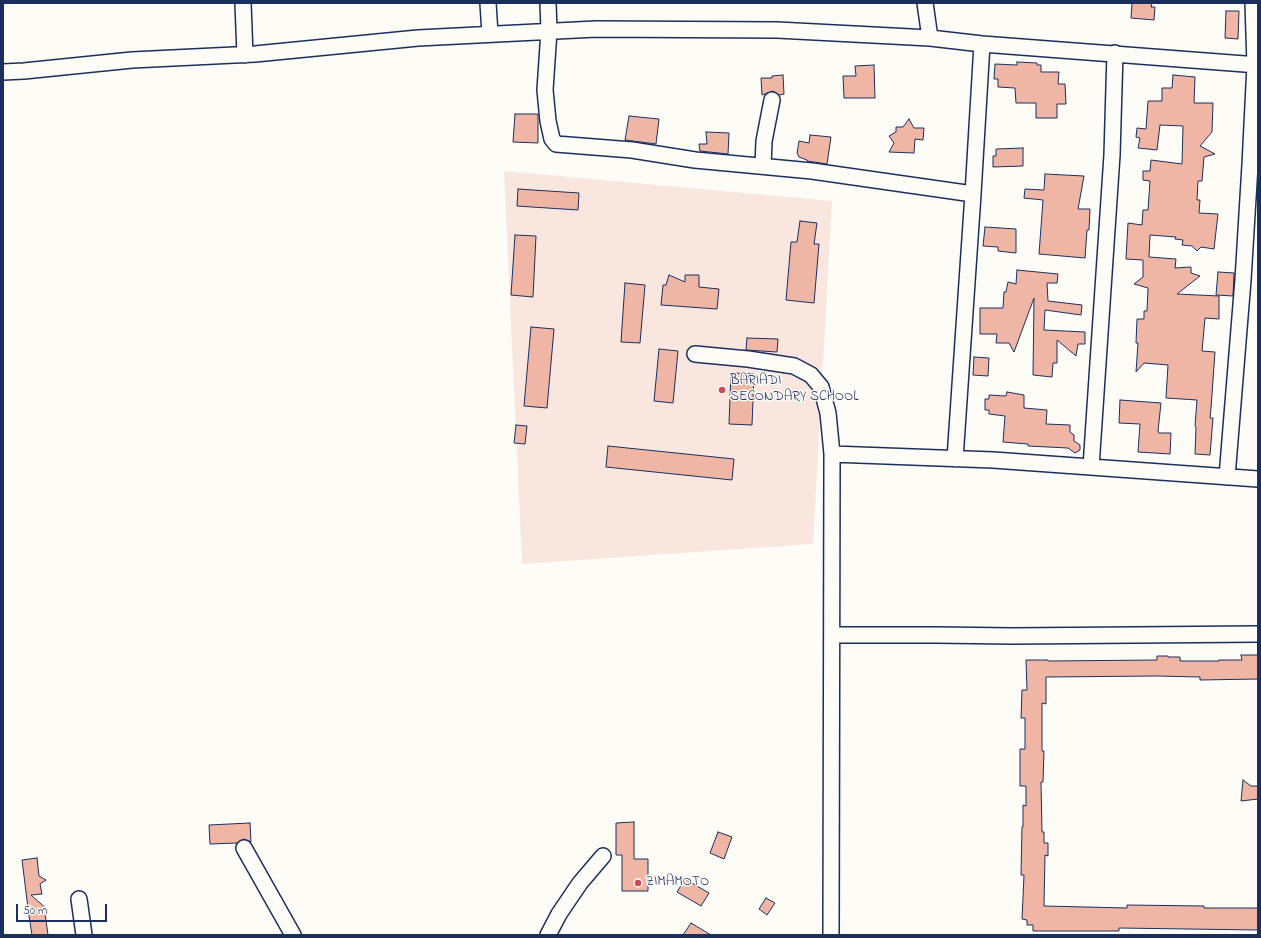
<!DOCTYPE html>
<html>
<head>
<meta charset="utf-8">
<style>
  body { margin:0 }
  #map { position:relative; width:1261px; height:938px; overflow:hidden; background:#fdfcf7; font-family:"Indie Flower",sans-serif }
  canvas { display:block }
  .frame { position:absolute; inset:0; border:4px solid #1b2f5e; pointer-events:none }
  .scale { position:absolute; left:16px; top:904px; width:91px; height:18px; box-sizing:border-box; border:2px solid #1b2f5e; border-top:0; padding-left:5px; font-size:12px; line-height:14px; white-space:nowrap; color:#1b2f5e; -webkit-text-stroke:3px #fdfcf7; paint-order:stroke }
</style>
</head>
<body>
<div id="map">
<canvas width="1261" height="938"></canvas>
<div class="frame"></div>
<div class="scale">50 m</div>
</div>
<script>
const ctx = document.querySelector('canvas').getContext('2d');
ctx.lineJoin = 'round';
function paint(path, color) { ctx.fillStyle = color; ctx.fill(path, 'evenodd'); }
const shape = rows => new Path2D(rows.map(r => 'M' + r).join(''));
function trace(path, color, width, dash) { ctx.strokeStyle = color; ctx.lineWidth = width; ctx.lineCap = dash ? 'butt' : 'round'; ctx.setLineDash(dash || []); ctx.stroke(path); }
function write(font, color, halo, rows, align = 'center') {
  ctx.font = font + ' "Indie Flower",sans-serif'; ctx.lineWidth = 3; ctx.setLineDash([]); ctx.textBaseline = 'middle'; ctx.strokeStyle = halo; ctx.fillStyle = color; for (const [text, x, y, turn = 0] of rows) {
    ctx.save(); ctx.translate(x, y); ctx.rotate((+turn || 0) * Math.PI / 180); ctx.textAlign = isNaN(turn) ? turn : align; if (halo) ctx.strokeText(text, 0, 0); ctx.fillText(text, 0, 0); ctx.restore();
  }
}
const built = shape([
  [504,171,832,201,813,544,522,564]
]);
const building = shape([
  [1132,3,1152,3,1151,7,1155,7,1154,20,1131,18,1132,3],
  [1226,11,1239,11,1238,39,1225,38,1226,11],
  [1017,62,1037,63,1037,65,1041,65,1041,72,1059,72,1058,84,1065,84,1066,104,1057,104,1057,118,1036,118,1036,103,1016,103,1015,88,998,87,998,79,994,79,995,64,1017,65,1017,62],
  [874,65,875,98,844,98,843,76,856,76,855,66,874,65],
  [783,75,784,94,779,95,773,91,762,95,761,78,772,78,772,76,783,75],
  [1173,75,1195,77,1194,103,1213,103,1212,132,1200,146,1215,154,1204,157,1202,181,1198,181,1197,200,1200,200,1199,213,1218,214,1214,249,1201,247,1197,251,1192,246,1182,245,1183,240,1175,239,1176,237,1150,235,1149,257,1176,259,1175,268,1191,267,1191,273,1200,276,1177,294,1219,296,1219,319,1205,318,1202,351,1215,352,1211,408,1210,418,1213,418,1210,455,1195,454,1196,427,1195,426,1197,400,1166,398,1168,365,1144,363,1136,372,1138,343,1136,343,1137,319,1144,319,1144,311,1147,311,1148,288,1134,284,1143,277,1143,260,1126,259,1128,223,1142,225,1143,210,1148,210,1150,181,1143,180,1143,171,1150,171,1151,160,1182,164,1183,126,1160,125,1157,150,1138,148,1140,138,1136,137,1137,128,1146,129,1148,101,1162,101,1162,88,1172,88,1173,75],
  [515,114,538,114,538,143,513,142,515,114],
  [629,116,659,119,656,144,625,140,629,116],
  [909,119,914,128,924,128,923,140,915,139,914,153,889,152,894,143,889,136,896,132,896,127,903,127,909,119],
  [706,132,729,133,728,154,700,151,699,144,707,144,706,132],
  [810,135,831,137,827,164,807,161,807,160,799,157,797,153,799,141,809,143,810,135],
  [1023,148,1023,166,993,167,993,156,996,156,996,149,1023,148],
  [1045,174,1084,176,1078,209,1090,209,1089,230,1087,230,1085,258,1039,254,1043,200,1024,198,1025,189,1044,190,1045,174],
  [518,189,579,193,578,210,517,206,518,189],
  [800,221,817,223,814,244,819,244,814,303,786,300,791,242,797,242,800,221],
  [985,227,1016,229,1016,253,998,251,998,247,983,246,985,227],
  [515,235,536,236,533,297,511,295,515,235],
  [1017,270,1058,274,1057,283,1047,283,1048,301,1082,305,1081,315,1045,310,1044,330,1085,332,1085,344,1078,344,1076,356,1057,340,1057,363,1053,363,1052,377,1033,375,1034,298,1014,352,1009,343,996,343,997,334,980,334,980,308,1003,308,1004,292,1006,292,1008,282,1016,284,1017,270],
  [1218,272,1234,273,1233,296,1216,295,1218,272],
  [669,275,685,282,685,275,699,275,699,287,719,289,717,309,661,305,663,285,666,285,669,275],
  [625,283,645,285,640,343,621,342,625,283],
  [531,327,554,329,547,408,524,406,531,327],
  [747,338,778,339,777,352,746,350,747,338],
  [659,349,678,351,673,403,654,401,659,349],
  [974,357,989,358,988,376,973,375,974,357],
  [731,373,754,374,752,425,729,424,731,373],
  [1007,392,1024,395,1024,408,1047,410,1046,424,1070,425,1070,432,1074,435,1074,441,1080,445,1080,450,1075,453,1068,448,1028,446,1028,444,1003,442,1005,416,989,414,989,410,985,410,985,399,989,399,989,395,1006,396,1007,392],
  [1120,400,1161,403,1158,431,1159,433,1171,433,1170,454,1138,452,1140,424,1119,423,1120,400],
  [516,425,527,426,525,444,514,443,516,425],
  [608,446,734,459,732,480,606,467,608,446],
  [1241,655,1258,655,1258,679,1200,680,1200,677,1157,676,1046,677,1046,704,1042,703,1042,751,1044,751,1043,782,1041,782,1042,832,1044,832,1044,843,1048,843,1048,856,1045,855,1044,906,1127,908,1127,905,1204,906,1204,908,1258,908,1258,930,1119,928,1119,931,1033,931,1033,925,1027,925,1027,920,1022,919,1024,875,1021,875,1022,827,1023,827,1023,805,1026,806,1026,786,1020,786,1020,749,1025,749,1025,718,1021,718,1022,690,1027,690,1026,660,1048,660,1048,661,1157,660,1157,656,1168,656,1168,657,1180,657,1180,661,1219,661,1219,660,1242,660,1241,655],
  [1243,780,1251,786,1258,786,1258,799,1241,801,1243,780],
  [634,822,634,859,648,859,648,891,622,891,622,855,616,855,616,823,634,822],
  [250,823,251,842,244,839,237,843,210,844,209,825,250,823],
  [718,832,732,837,724,859,710,853,718,832],
  [37,858,39,876,46,880,40,884,42,894,31,895,48,910,45,913,48,935,32,935,29,916,22,860,37,858],
  [685,879,709,893,701,906,677,892,685,879],
  [766,898,775,903,767,915,759,909,766,898],
  [691,923,711,935,683,935,691,923]
]);
const street = shape([
  [243,3,245,55],
  [488,3,490,34],
  [548,3,549,31,545,90,548,121,552,139,556,144,632,150,695,160,812,171,973,194],
  [925,3,930,38],
  [3,72,24,71,132,60,255,54,418,38,596,29,777,30,930,38,982,44,1258,65],
  [763,166,764,141,772,100],
  [695,354,748,359,794,366,811,375,821,387,828,413,832,454,831,935],
  [832,454,993,460,1258,479],
  [955,459,973,194,982,44],
  [1091,467,1112,155,1115,53],
  [1227,477,1243,280,1250,165,1255,65,1253,3],
  [832,635,936,635,1012,636,1258,634],
  [244,848,293,935],
  [79,899,84,935],
  [548,935,559,914,580,883,603,856]
]);
const markers = [
  [722,390,4,"#d1495b"],
  [638,883,4,"#d1495b"]
];
const poiNames = [
  ["BARIADI",730,382],
  ["SECONDARY SCHOOL",730,398],
  ["ZIMAMOTO",646,883]
];
paint(built, '#f9e7df');
paint(building, '#efb6a6');
trace(building, '#1b2f5e', 1);
trace(street, '#1b2f5e', 18);
trace(street, '#fdfcf7', 15);
for (const [x, y, r, color] of markers) { const dot = new Path2D(); dot.arc(x, y, r, 0, 2 * Math.PI); ctx.fillStyle = color; ctx.fill(dot); trace(dot, '#fdfcf7', 1.5); }
write('14px', '#1b2f5e', '#fdfcf7', poiNames, 'left');
</script>
</body>
</html>
